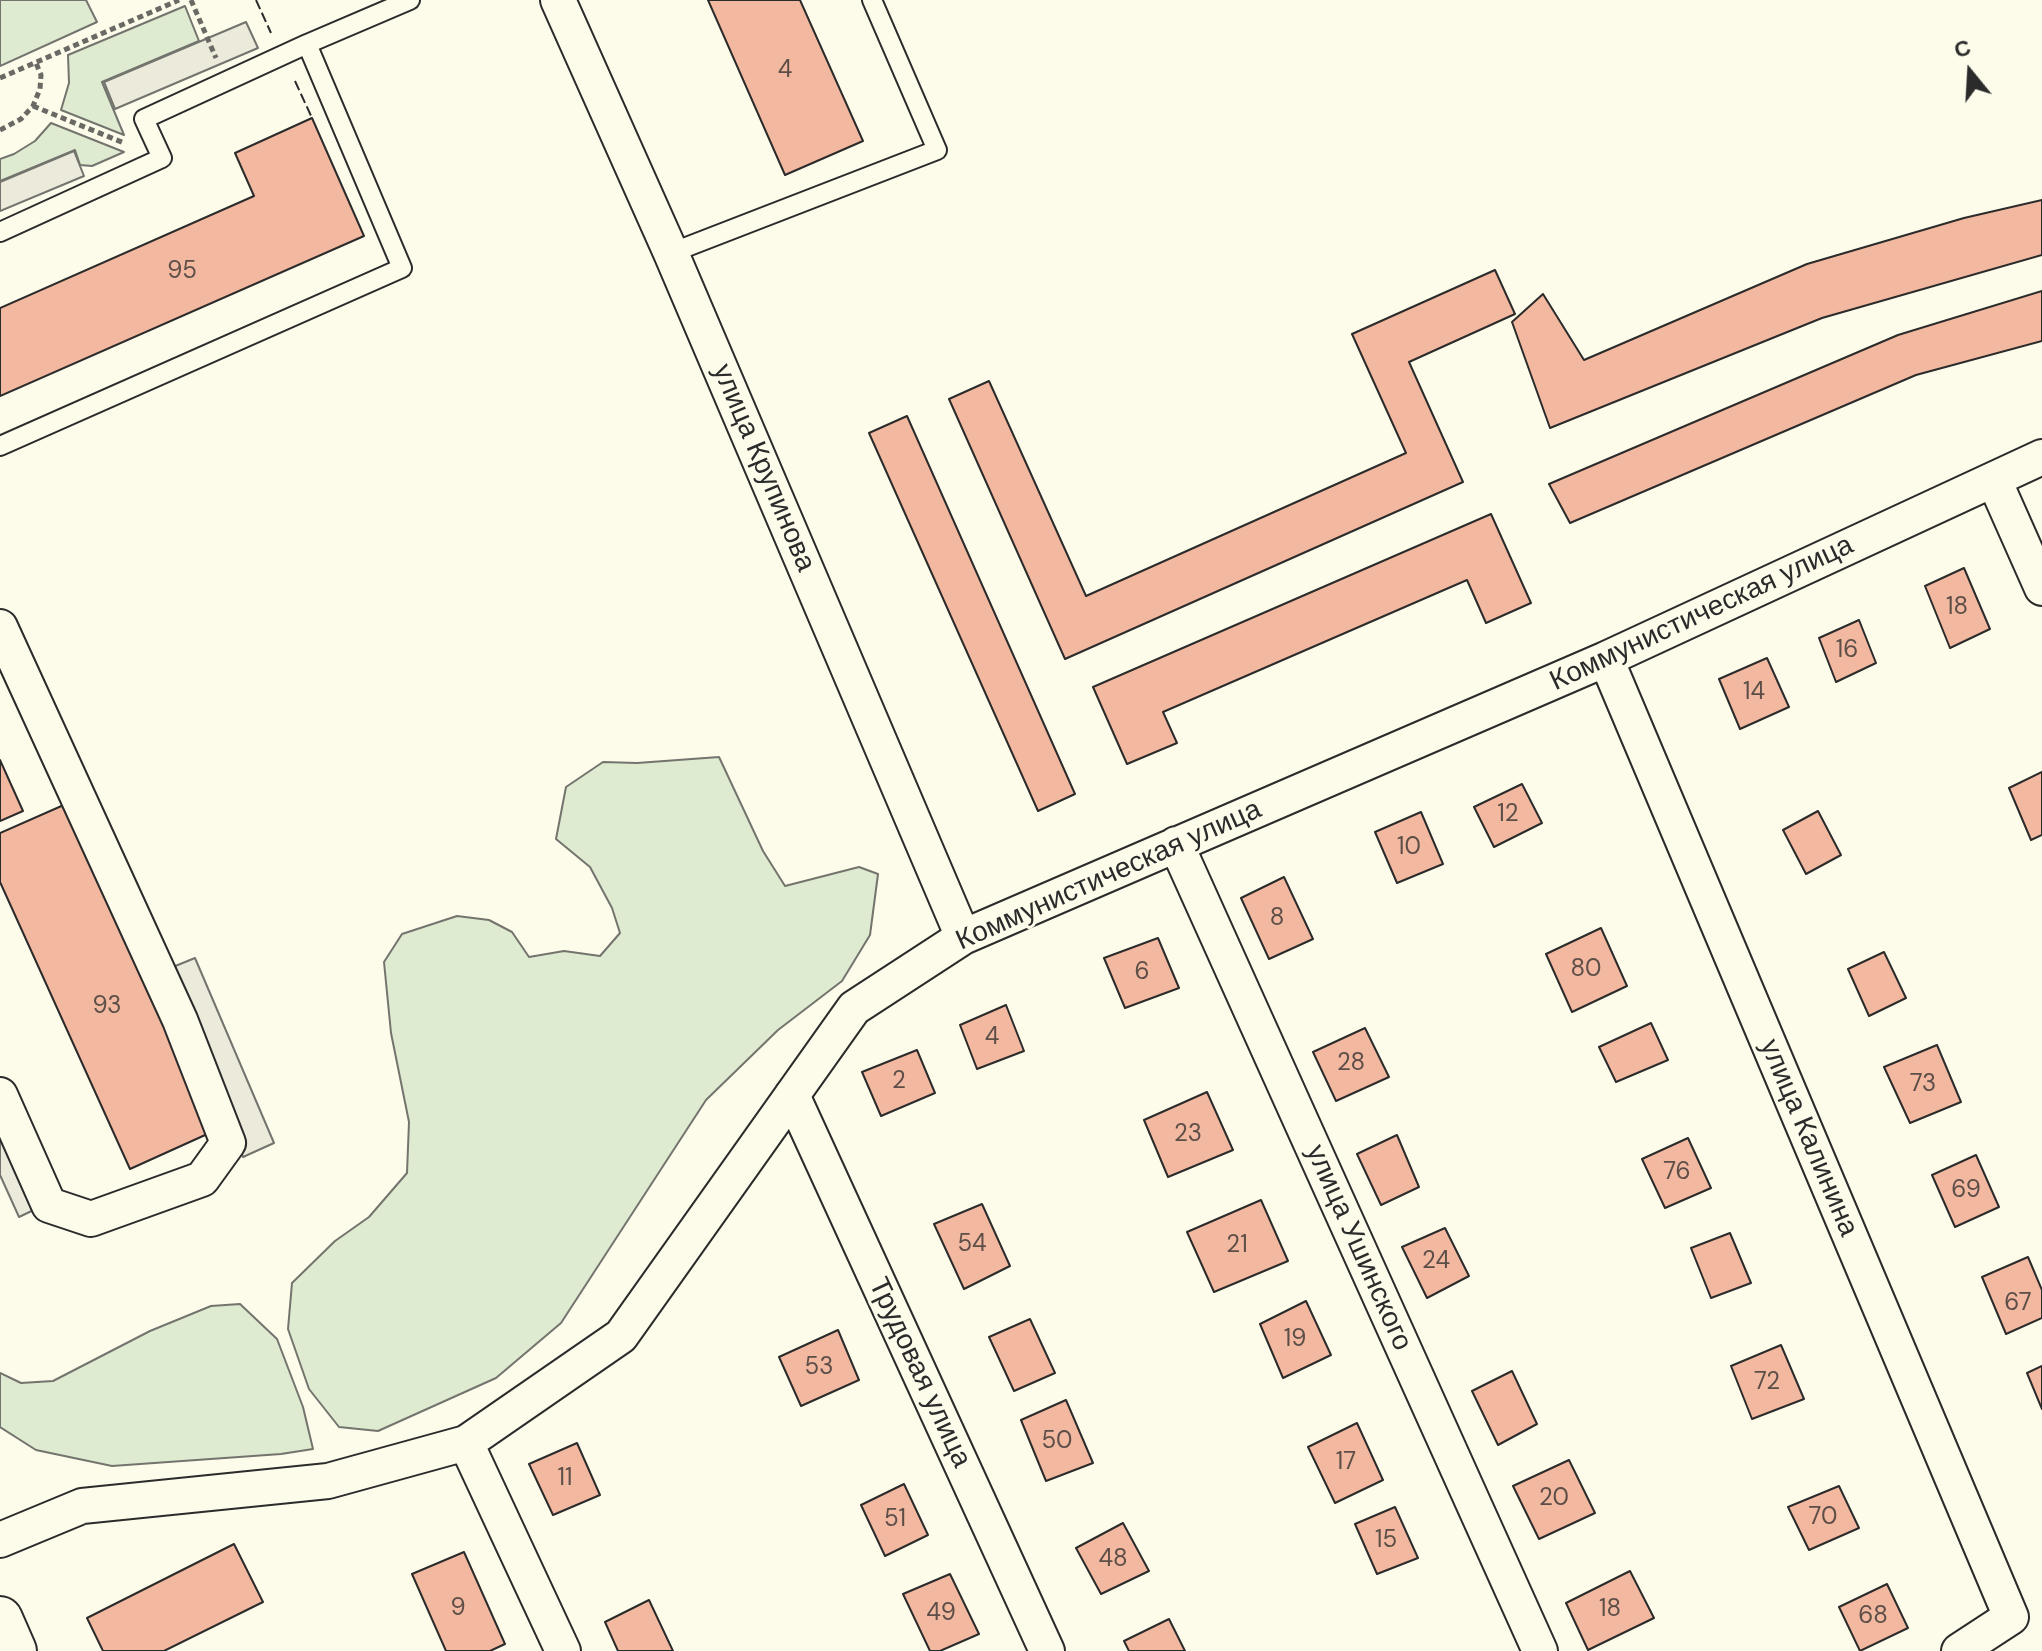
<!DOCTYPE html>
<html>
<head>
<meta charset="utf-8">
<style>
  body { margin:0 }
  #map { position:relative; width:2042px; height:1651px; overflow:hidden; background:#fdfbea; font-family:"DM Sans",sans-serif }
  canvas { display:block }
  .north { position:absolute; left:1930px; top:32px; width:80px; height:80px; -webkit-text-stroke:6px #fdfbea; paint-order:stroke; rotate:342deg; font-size:22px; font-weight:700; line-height:32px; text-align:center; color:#2b2b2b }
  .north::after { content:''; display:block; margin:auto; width:28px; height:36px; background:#2b2b2b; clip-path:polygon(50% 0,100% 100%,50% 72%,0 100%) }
</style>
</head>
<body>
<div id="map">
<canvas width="2042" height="1651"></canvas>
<div class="north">С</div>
</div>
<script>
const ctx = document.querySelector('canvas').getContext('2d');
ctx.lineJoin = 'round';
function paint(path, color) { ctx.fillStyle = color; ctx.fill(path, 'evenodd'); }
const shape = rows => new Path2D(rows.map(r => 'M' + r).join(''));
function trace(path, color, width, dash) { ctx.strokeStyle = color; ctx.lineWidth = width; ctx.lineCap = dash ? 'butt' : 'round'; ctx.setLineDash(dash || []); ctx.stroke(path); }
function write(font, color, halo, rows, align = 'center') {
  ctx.font = font + ' "DM Sans",sans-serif'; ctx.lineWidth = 6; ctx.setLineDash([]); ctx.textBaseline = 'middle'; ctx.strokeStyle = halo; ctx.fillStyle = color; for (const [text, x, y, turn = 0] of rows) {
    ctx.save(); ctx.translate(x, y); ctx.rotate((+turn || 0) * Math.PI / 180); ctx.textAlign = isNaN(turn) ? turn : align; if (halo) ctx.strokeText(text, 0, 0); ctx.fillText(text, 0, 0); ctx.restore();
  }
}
const green = shape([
  [0,0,86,0,97,22,0,66,0,0],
  [185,6,199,41,102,82,124,135,61,110,69,83,68,55,185,6],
  [51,123,124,152,92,166,80,165,75,150,0,181,0,159,14,154,35,141,51,123],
  [719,757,763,851,785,886,859,867,878,874,870,935,842,981,778,1030,706,1100,561,1323,496,1378,378,1431,339,1427,309,1389,288,1329,292,1283,335,1241,369,1217,407,1173,409,1122,391,1033,384,962,402,934,457,916,489,920,512,932,529,957,564,951,600,956,620,933,612,908,590,867,556,839,566,787,603,762,637,763,719,757],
  [240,1304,277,1339,303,1407,313,1449,281,1454,112,1466,36,1450,0,1427,0,1373,21,1383,53,1381,150,1331,211,1306,240,1304]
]);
const parking = shape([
  [246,22,258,48,115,109,104,82,246,22],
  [74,151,84,176,0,211,0,182,74,151],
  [195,958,274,1143,243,1157,163,971,195,958],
  [0,1112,42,1206,19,1217,0,1175,0,1112]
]);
const building = shape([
  [708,0,800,0,863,141,785,175,708,0],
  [312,118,364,236,0,396,0,308,254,196,235,153,312,118],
  [2042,200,2042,255,1822,318,1550,428,1512,322,1543,294,1584,360,1807,264,1964,218,2042,200],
  [1495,270,1515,314,1409,362,1463,482,1065,659,949,399,989,381,1086,596,1406,453,1352,334,1495,270],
  [2042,291,2042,341,1916,375,1570,523,1549,484,1898,335,2042,291],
  [907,416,1075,794,1038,811,869,433,907,416],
  [1491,514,1531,603,1486,623,1467,580,1163,712,1177,743,1127,764,1093,687,1491,514],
  [1964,568,1990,629,1950,648,1925,586,1964,568],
  [1859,620,1876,663,1836,682,1819,638,1859,620],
  [1767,658,1789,707,1740,729,1719,679,1767,658],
  [0,760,23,811,0,821,0,760],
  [2042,772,2042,835,2031,840,2009,788,2042,772],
  [1522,784,1542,823,1494,847,1474,807,1522,784],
  [66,804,214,1131,130,1169,0,882,0,833,66,804],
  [1818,811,1841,855,1806,874,1783,830,1818,811],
  [1421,812,1443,864,1397,883,1375,832,1421,812],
  [1284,877,1313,939,1269,959,1241,898,1284,877],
  [1601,928,1627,986,1572,1012,1546,954,1601,928],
  [1158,938,1179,988,1125,1008,1104,958,1158,938],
  [1884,952,1906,998,1869,1016,1848,969,1884,952],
  [1006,1005,1024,1051,977,1069,960,1025,1006,1005],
  [1651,1023,1668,1060,1616,1082,1599,1047,1651,1023],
  [1365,1028,1389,1077,1336,1101,1313,1052,1365,1028],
  [1937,1045,1961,1102,1910,1123,1884,1067,1937,1045],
  [917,1050,935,1093,881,1116,862,1072,917,1050],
  [1207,1092,1233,1150,1168,1177,1144,1120,1207,1092],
  [1397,1135,1419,1187,1381,1205,1357,1154,1397,1135],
  [1688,1138,1711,1188,1665,1208,1642,1159,1688,1138],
  [1976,1155,1999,1207,1955,1227,1932,1175,1976,1155],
  [1261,1200,1288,1261,1214,1292,1187,1232,1261,1200],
  [982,1204,1010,1266,964,1289,934,1224,982,1204],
  [1445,1228,1469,1276,1427,1298,1402,1247,1445,1228],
  [1730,1233,1751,1283,1711,1298,1691,1248,1730,1233],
  [2028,1257,2042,1290,2042,1318,2006,1334,1982,1277,2028,1257],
  [1306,1301,1331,1355,1283,1378,1260,1324,1306,1301],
  [1030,1319,1055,1373,1014,1391,989,1337,1030,1319],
  [838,1330,859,1380,801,1406,779,1357,838,1330],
  [1781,1345,1804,1399,1752,1419,1731,1366,1781,1345],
  [2042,1366,2042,1409,2027,1373,2042,1366],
  [1512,1371,1537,1424,1498,1445,1472,1391,1512,1371],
  [1066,1400,1093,1463,1046,1481,1021,1420,1066,1400],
  [1357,1423,1383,1480,1335,1503,1308,1447,1357,1423],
  [577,1443,600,1495,553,1515,529,1464,577,1443],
  [1569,1460,1595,1513,1539,1539,1513,1486,1569,1460],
  [904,1484,928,1535,885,1556,861,1505,904,1484],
  [1839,1486,1859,1528,1809,1550,1788,1507,1839,1486],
  [1395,1507,1418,1558,1377,1574,1355,1524,1395,1507],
  [1123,1523,1149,1571,1101,1594,1076,1548,1123,1523],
  [234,1544,263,1602,164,1651,103,1651,87,1618,234,1544],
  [464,1552,505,1644,490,1651,446,1651,412,1574,464,1552],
  [1630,1571,1654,1618,1588,1650,1566,1603,1630,1571],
  [950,1574,979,1634,940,1651,930,1651,903,1594,950,1574],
  [1887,1584,1908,1628,1860,1651,1839,1607,1887,1584],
  [649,1600,673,1651,618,1651,605,1622,649,1600],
  [1169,1619,1185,1651,1129,1651,1124,1641,1169,1619]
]);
const path = shape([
  [191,0,216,58],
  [0,78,179,0],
  [33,106,124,143],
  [0,130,21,119,33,106,40,89,41,75,36,63]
]);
const service = shape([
  [0,232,162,158,144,119,307,44],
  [671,253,937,150,872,0],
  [0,446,402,268,307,44,410,0]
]);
const minor = shape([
  [558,0,671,253,963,937],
  [1994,480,2042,588],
  [0,627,180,1020,228,1143,202,1179,91,1219,49,1205,0,1095],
  [1606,659,2011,1617,1959,1651],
  [1176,844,1540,1651],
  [792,1095,1047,1651],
  [466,1443,563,1651],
  [0,1540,82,1506,328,1481,466,1443,621,1336,854,1008,963,937,1606,659,2042,457]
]);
const tertiary = shape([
  [0,1619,14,1651]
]);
const fence = shape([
  [256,0,271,33],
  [295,81,312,118]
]);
const numberNames = [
  ["4",785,71],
  ["95",182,272],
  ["18",1957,608],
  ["16",1847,651],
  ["14",1754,693],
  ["12",1508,815],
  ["10",1409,848],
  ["8",1277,919],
  ["80",1586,970],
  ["6",1142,973],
  ["93",107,1007],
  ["4",992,1038],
  ["28",1351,1064],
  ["2",899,1082],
  ["73",1923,1085],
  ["23",1188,1135],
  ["76",1677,1173],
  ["69",1966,1191],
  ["54",972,1245],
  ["21",1237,1246],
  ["24",1436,1262],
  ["67",2018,1304],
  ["19",1295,1340],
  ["53",819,1368],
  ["72",1767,1383],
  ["50",1057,1442],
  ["17",1346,1463],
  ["11",565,1479],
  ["20",1554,1499],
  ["70",1823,1518],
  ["51",895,1520],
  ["15",1386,1541],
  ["48",1113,1560],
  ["9",458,1609],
  ["18",1610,1610],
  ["49",941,1614],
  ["68",1873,1617]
];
const streetNames = [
  ["улица Крупинова",763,468,67],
  ["Коммунистическая улица",1702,614,-25],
  ["Коммунистическая улица",1109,876,-24],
  ["улица Калинина",1808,1138,67],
  ["улица Ушинского",1358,1248,66],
  ["Трудовая улица",919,1373,65]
];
paint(green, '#deebd1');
trace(green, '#74746e', 2);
paint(parking, '#eceadb');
trace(parking, '#74746e', 2);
paint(building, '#f2b8a0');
trace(building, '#2b2b2b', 2);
trace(service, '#2b2b2b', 22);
trace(minor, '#2b2b2b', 38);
trace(tertiary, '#2b2b2b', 48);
trace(path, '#6a6964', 5, [6, 4]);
trace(service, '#fdfbea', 18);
trace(minor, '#fdfbea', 34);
trace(tertiary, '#fdfbea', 44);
trace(fence, '#2b2b2b', 2, [10, 4]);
write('24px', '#5d4e48', null, numberNames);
write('28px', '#2b2b2b', '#fdfbea', streetNames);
</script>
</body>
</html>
